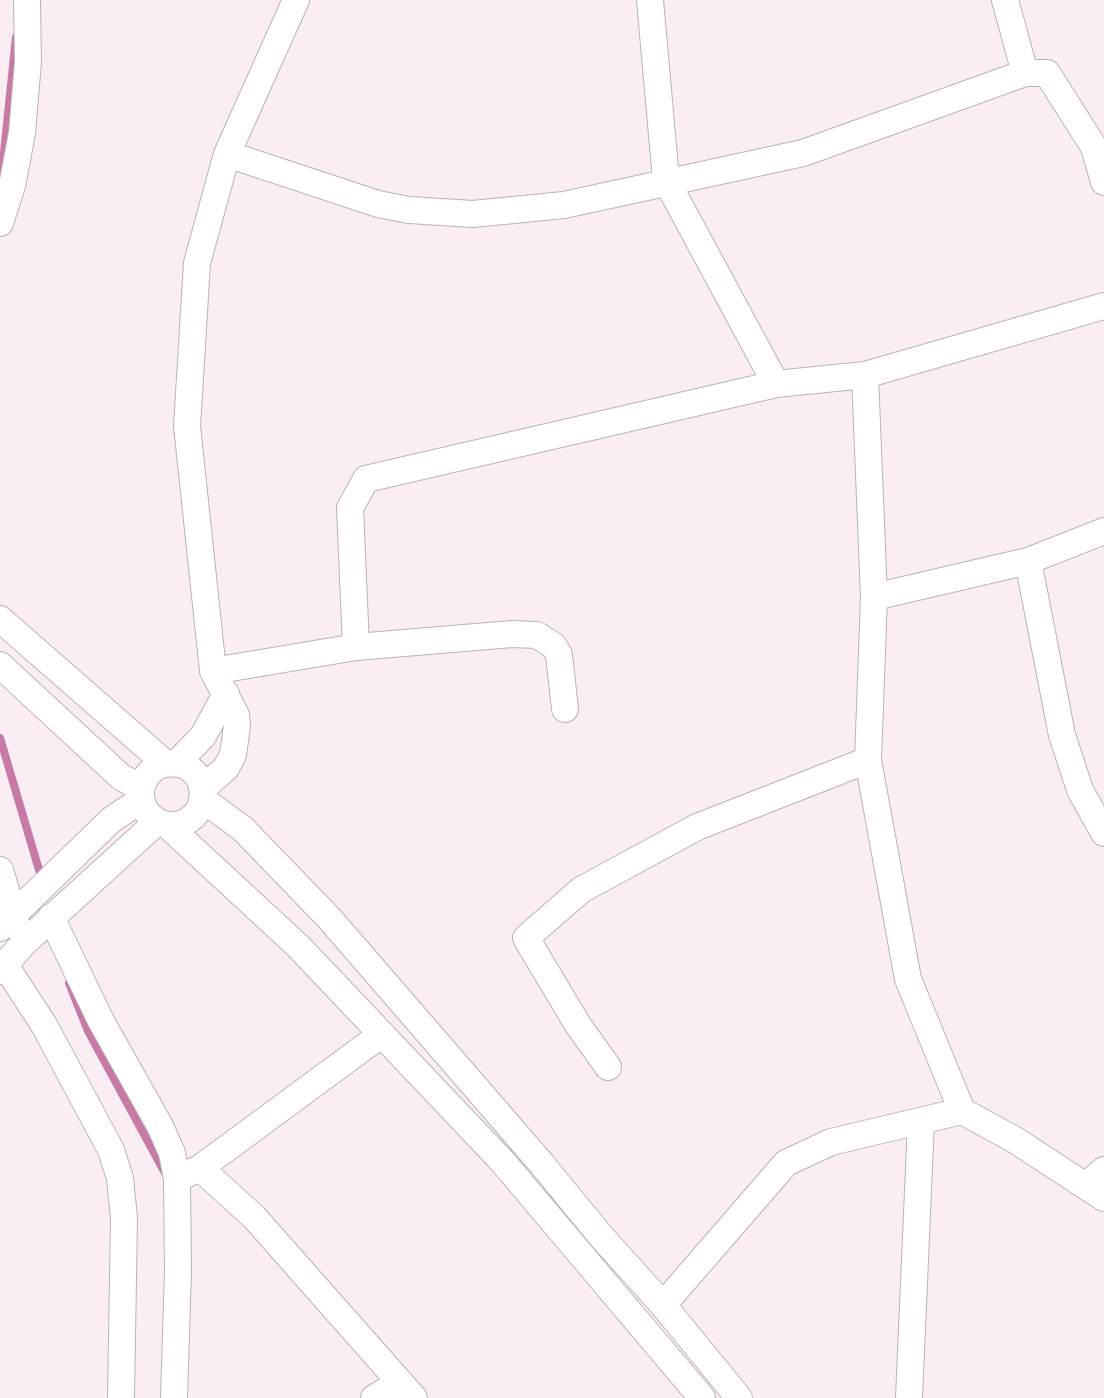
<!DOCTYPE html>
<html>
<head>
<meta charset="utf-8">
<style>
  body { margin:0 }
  canvas { display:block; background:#faeef4 }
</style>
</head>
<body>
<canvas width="1104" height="1398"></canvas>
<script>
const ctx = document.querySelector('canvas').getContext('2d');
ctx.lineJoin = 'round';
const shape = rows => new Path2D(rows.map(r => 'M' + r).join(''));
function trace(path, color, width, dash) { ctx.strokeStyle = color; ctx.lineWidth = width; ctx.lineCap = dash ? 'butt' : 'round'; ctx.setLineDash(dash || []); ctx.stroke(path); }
const stream = shape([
  [2,172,16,37],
  [0,738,42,880],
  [69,983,88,1031,165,1173]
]);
const minor = shape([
  [650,0,666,180,776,384,865,375,1104,306],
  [1025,73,1047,73,1094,147,1104,182],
  [227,154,378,204,409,210,473,214,564,205,803,153,1025,73,1005,0],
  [0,223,12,186,22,133,28,62,27,0],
  [865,375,874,597,868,760,908,979,962,1111,1015,1140,1104,1198],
  [1104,531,1028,561,1062,735,1080,790,1104,833],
  [874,597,1028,561],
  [0,619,166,764],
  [356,647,512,634,537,635,554,646,559,655,565,709],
  [0,665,121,777,141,788],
  [213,671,356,647,350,508,366,479,776,384],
  '141 794a31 31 0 1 1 62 0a31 31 0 1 1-62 0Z',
  [176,764,203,736,226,694],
  [202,789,226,768,233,755,237,726,236,715,213,671,187,426,197,263,227,154,296,0],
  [202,799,243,829,329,918,541,1163,600,1235,663,1305,739,1398],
  [167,825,298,946,502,1161,702,1398],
  [0,870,17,927],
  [51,917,101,1021,160,1126,172,1153,177,1179,178,1271,174,1398],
  [0,928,111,820,141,800],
  [0,962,5,965,44,1025,111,1150,120,1178,124,1218,121,1398],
  [0,971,22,945,157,822],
  [608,1067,578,1025,526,938,581,890,697,827,868,760],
  [200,1168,254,1217,414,1398],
  [185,1175,200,1168,382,1034],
  [1085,1186,1104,1170],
  [663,1305,786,1163,831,1142,962,1111],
  [374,1398,400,1382],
  [909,1398,921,1122]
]);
trace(stream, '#c67aa5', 8);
trace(minor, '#bcb2b7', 28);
trace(minor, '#fff', 26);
</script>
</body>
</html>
